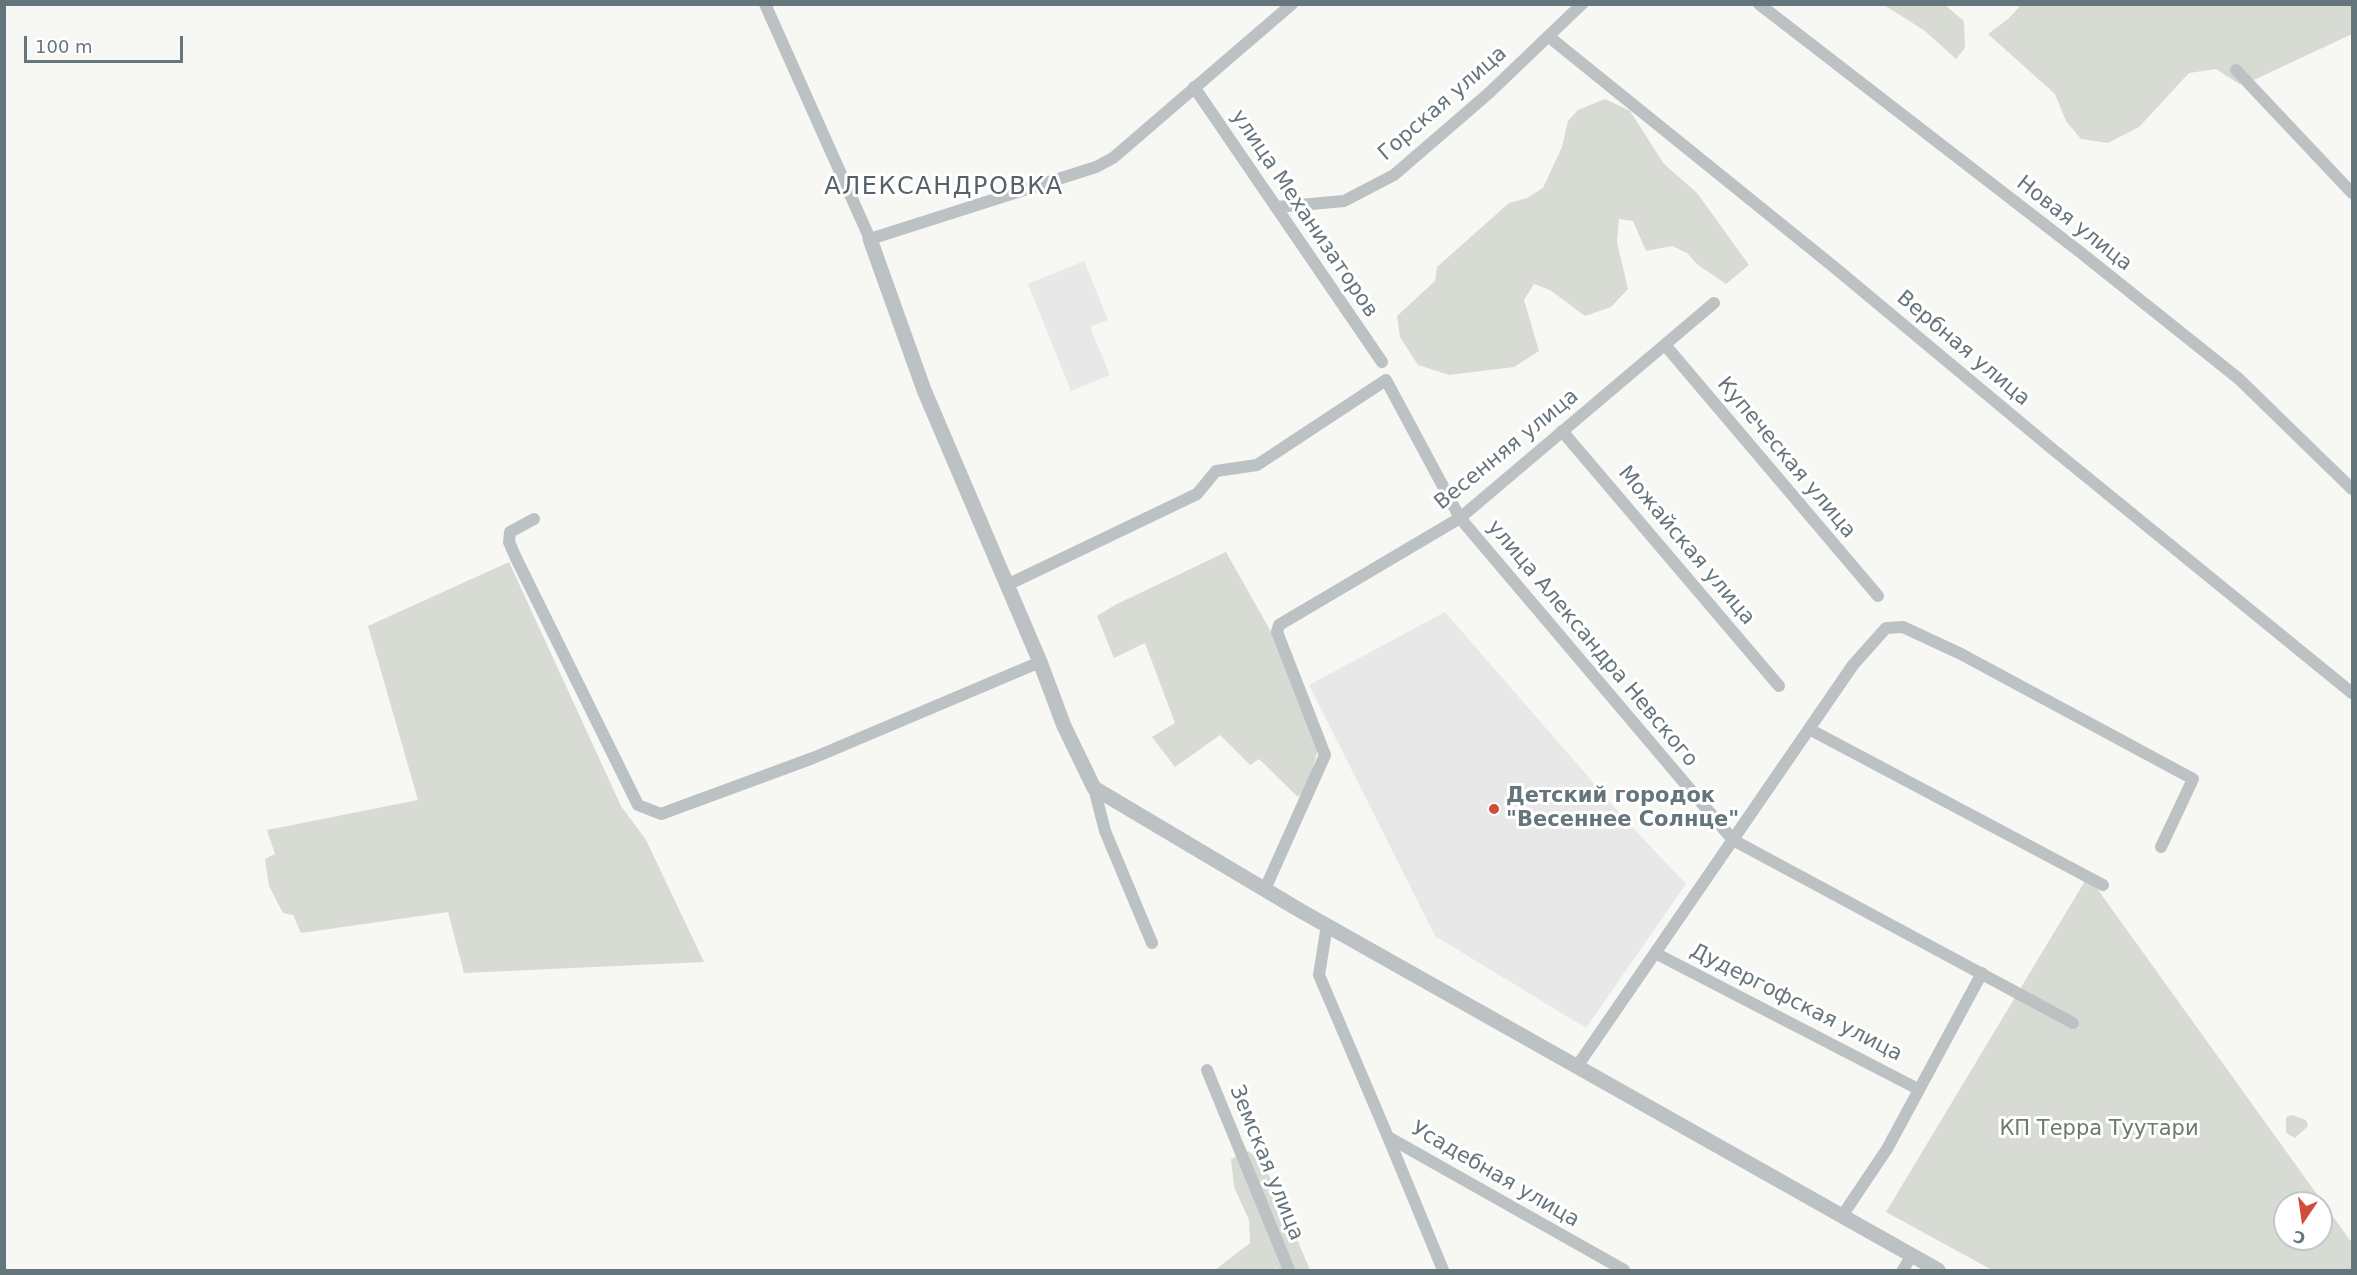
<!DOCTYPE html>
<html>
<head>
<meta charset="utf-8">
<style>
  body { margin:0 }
  #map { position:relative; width:2357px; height:1275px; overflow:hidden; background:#f7f7f4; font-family:"DejaVu Sans",sans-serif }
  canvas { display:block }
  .frame { position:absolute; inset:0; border:6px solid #65757c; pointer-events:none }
  .north { position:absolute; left:2273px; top:1191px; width:60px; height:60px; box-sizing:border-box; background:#fff; border:2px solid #c1c8cb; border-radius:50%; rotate:193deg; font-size:16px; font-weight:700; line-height:24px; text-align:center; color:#65757c }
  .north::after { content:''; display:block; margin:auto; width:21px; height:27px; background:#d24d39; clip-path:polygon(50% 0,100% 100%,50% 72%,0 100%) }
  .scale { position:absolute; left:24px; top:36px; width:159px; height:27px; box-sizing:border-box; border:3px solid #65757c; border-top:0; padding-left:8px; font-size:18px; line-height:21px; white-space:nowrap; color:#65757c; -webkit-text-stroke:4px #fff; paint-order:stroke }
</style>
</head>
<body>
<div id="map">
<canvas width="2357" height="1275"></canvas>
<div class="frame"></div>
<div class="north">С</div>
<div class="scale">100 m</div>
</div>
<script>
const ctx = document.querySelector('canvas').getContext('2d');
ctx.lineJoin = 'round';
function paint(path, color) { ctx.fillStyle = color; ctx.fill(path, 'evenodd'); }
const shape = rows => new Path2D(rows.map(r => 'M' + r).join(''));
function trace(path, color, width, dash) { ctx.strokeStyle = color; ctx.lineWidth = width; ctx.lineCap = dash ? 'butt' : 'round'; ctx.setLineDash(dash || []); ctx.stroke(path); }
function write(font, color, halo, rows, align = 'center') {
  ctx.font = font + ' "DejaVu Sans",sans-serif'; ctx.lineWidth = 6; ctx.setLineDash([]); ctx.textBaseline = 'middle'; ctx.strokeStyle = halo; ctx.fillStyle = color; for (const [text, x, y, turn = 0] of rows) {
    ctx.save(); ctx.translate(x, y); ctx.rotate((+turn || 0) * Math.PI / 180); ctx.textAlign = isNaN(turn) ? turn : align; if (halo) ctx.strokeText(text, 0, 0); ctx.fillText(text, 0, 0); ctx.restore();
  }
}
const built = shape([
  [1084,261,1108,320,1090,327,1110,375,1071,391,1028,284],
  [1445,612,1632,827,1686,884,1586,1028,1435,936,1309,685]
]);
const green = shape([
  [1884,5,1945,5,1964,21,1965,48,1956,59,1925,31],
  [2021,5,2352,5,2352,34,2256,79,2239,84,2216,69,2189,73,2139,127,2108,143,2081,139,2066,121,2055,94,1988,34,2008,19],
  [1605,99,1630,111,1664,164,1697,193,1749,265,1726,284,1698,265,1687,253,1672,246,1646,251,1633,221,1619,219,1617,242,1628,289,1611,307,1585,316,1550,290,1534,284,1524,300,1539,351,1514,367,1449,375,1418,365,1400,337,1397,316,1435,281,1437,267,1509,203,1527,198,1543,188,1562,147,1568,121,1578,110],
  [1226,552,1270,630,1318,750,1307,787,1298,797,1259,759,1250,765,1220,735,1175,767,1152,737,1175,723,1145,643,1114,658,1097,616,1115,605],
  [509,562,621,806,646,840,704,962,464,973,448,912,301,933,293,915,283,913,269,886,265,859,275,854,267,830,418,800,368,626],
  [2088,876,2352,1243,2352,1270,1992,1270,1886,1212],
  [2285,1203,2321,1203,2321,1239,2285,1239],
  [2292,1115,2306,1120,2308,1126,2295,1138,2286,1133,2286,1117],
  [1248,1151,1261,1161,1275,1187,1310,1270,1278,1270,1276,1268,1273,1270,1215,1270,1250,1243,1249,1220,1234,1187,1231,1159]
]);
const minor = shape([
  [765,4,870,239,1096,167,1113,158,1292,4],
  [1759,4,2080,252,2239,379,2352,489],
  [1548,36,1834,267,2050,447,2352,693],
  [2236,70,2352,193],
  [1194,87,1382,362],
  [1277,207,1344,201,1394,175,1489,93,1582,4],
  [1665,345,1878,596],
  [1562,431,1779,686],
  [534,519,510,532,509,542,516,558,638,805,661,814,813,758,1040,662],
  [1007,585,1197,494,1216,471,1257,465,1386,380,1460,518,1733,840,2073,1023],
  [1809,729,2103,885],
  [1094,788,1105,831,1152,943],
  [1265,889,1325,755,1277,632,1279,625,1460,518,1714,303],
  [1327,925,1319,975,1388,1137,1624,1270],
  [1655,953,1918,1089],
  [1578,1065,1853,665,1886,628,1903,627,1961,654,2193,779,2161,847],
  [1207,1070,1289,1270],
  [1388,1137,1443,1270],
  [1842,1216,1887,1149,1982,973],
  [1903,1270,1912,1255]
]);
const tertiary = shape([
  [870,239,924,390,1040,662,1064,726,1094,788,1301,911,1938,1270]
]);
const markers = [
  [1494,809,6,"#d24d39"]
];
const streetNames = [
  ["Горская улица",1443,104,-41],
  ["улица Механизаторов",1304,214,56],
  ["Новая улица",2074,224,38],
  ["Вербная улица",1963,349,40],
  ["Весенняя улица",1507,450,-39],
  ["Купеческая улица",1786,458,50],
  ["Можайская улица",1686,546,50],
  ["улица Александра Невского",1592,644,50],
  ["Дудергофская улица",1796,1003,27],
  ["Земская улица",1266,1163,68],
  ["Усадебная улица",1495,1175,30]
];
const poiNames = [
  ["Детский городок",1506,797],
  ["\"Весеннее Солнце\"",1506,821]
];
const parkNames = [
  ["КП Терра Туутари",2099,1130]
];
const quarterNames = [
  ["АЛЕКСАНДРОВКА",944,188]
];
paint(built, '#e8e8e8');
paint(green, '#d7dbd4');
trace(minor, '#bcc1c4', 12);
trace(tertiary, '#bcc1c4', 15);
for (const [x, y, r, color] of markers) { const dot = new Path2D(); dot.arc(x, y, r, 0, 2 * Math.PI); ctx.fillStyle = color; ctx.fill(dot); trace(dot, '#fff', 2); }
write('21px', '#65757c', '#fff', streetNames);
write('bold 21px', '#65757c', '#fff', poiNames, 'left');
write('21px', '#6d7a67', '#fff', parkNames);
ctx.letterSpacing = '1.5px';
write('24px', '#566268', '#fff', quarterNames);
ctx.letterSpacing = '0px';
</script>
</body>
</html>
